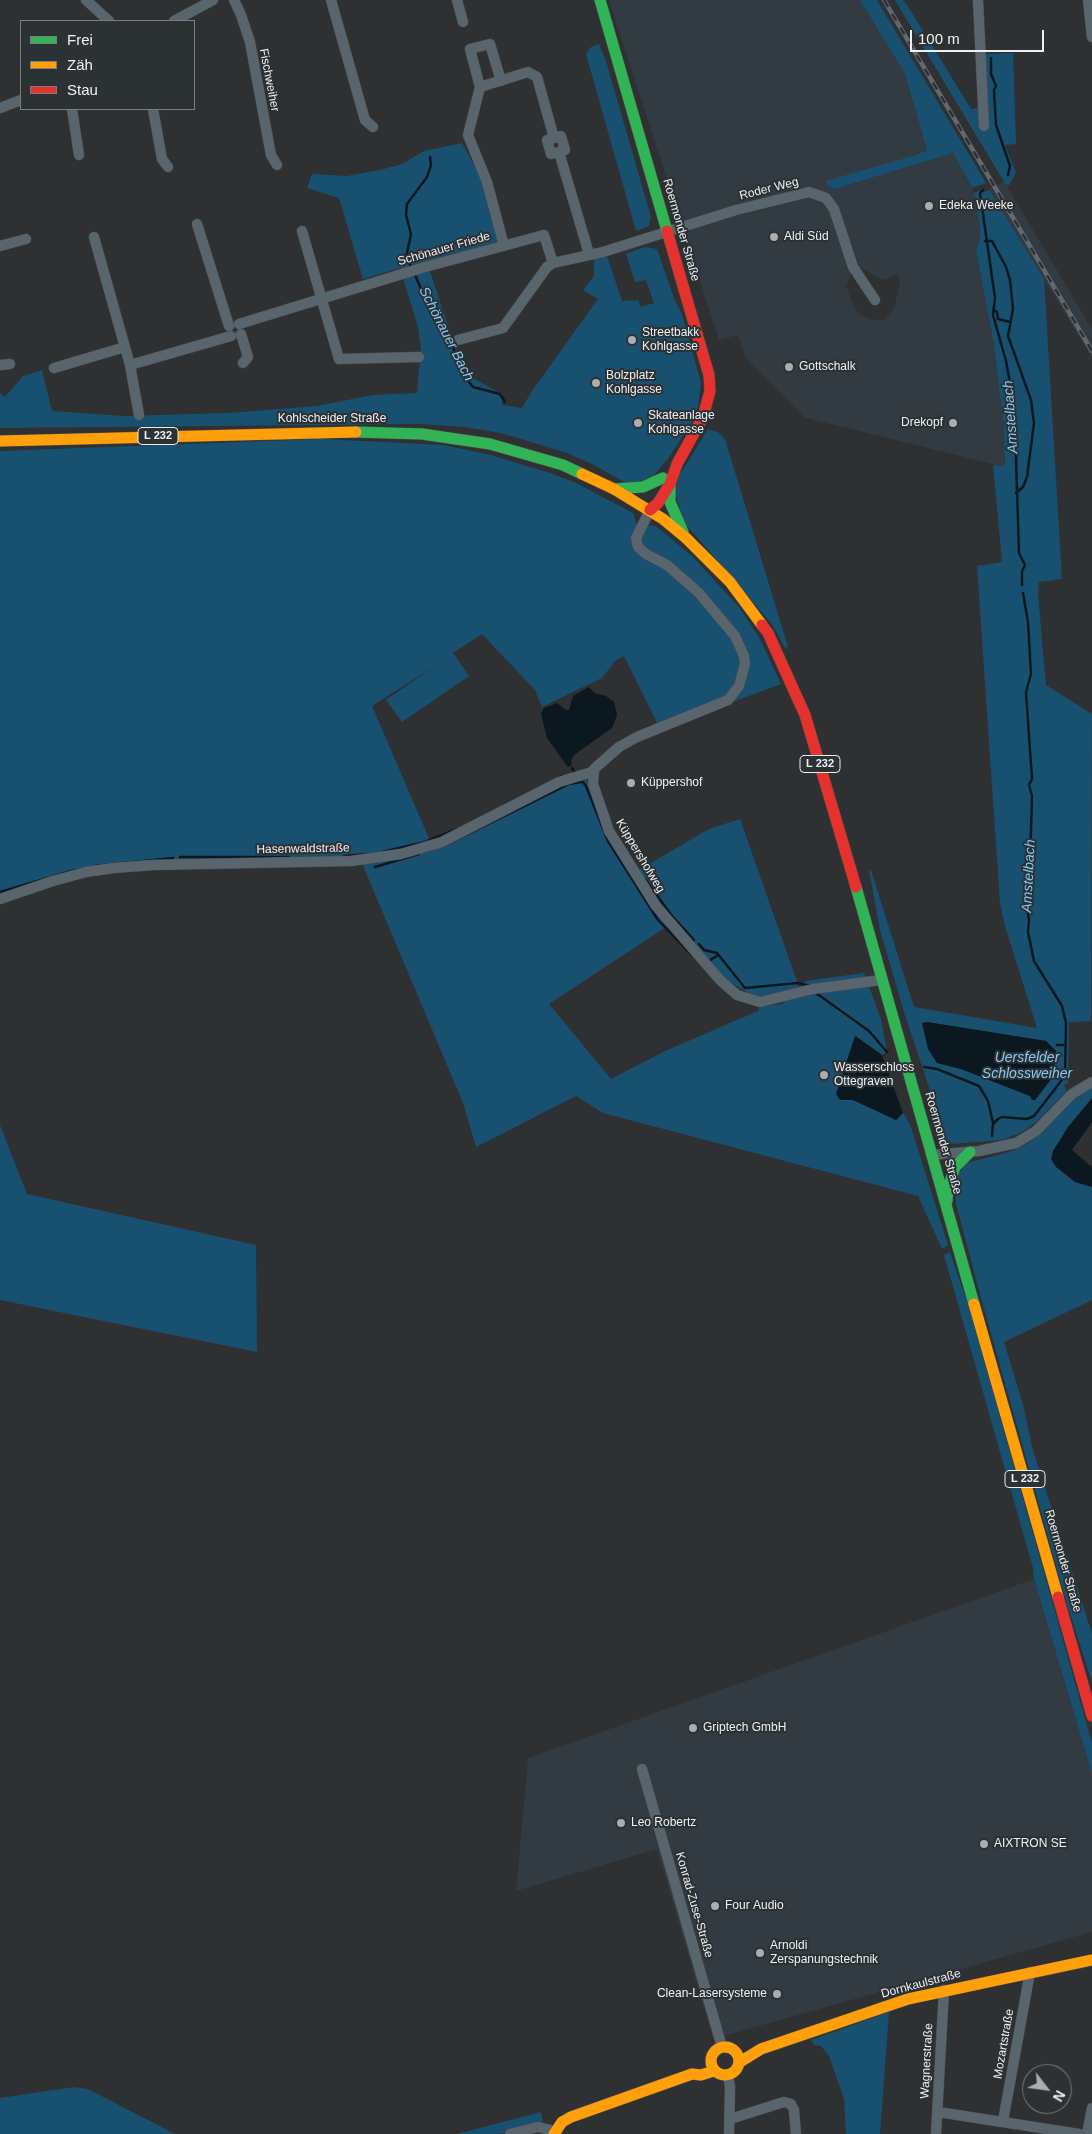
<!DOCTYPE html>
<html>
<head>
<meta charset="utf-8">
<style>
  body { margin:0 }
  #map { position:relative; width:1092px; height:2134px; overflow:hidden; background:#2e3032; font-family:Helvetica,sans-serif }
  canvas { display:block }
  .legend { position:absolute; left:20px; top:20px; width:175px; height:90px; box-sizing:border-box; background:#2c3134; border:1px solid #7a7e80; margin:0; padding:6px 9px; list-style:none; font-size:15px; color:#eef1f3 }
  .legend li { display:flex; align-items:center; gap:10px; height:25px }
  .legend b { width:25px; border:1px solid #7a7e80 }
  .north { position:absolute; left:1022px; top:2064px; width:50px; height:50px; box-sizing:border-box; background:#2c3134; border:1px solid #7a7e80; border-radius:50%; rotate:120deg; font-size:14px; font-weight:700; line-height:20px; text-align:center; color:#eef1f3 }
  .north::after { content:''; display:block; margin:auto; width:18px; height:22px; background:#abadaf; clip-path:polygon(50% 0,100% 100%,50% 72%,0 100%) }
  .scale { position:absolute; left:910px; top:30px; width:134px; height:22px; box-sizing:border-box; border:2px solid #eef1f3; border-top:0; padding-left:6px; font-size:15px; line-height:18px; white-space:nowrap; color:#eef1f3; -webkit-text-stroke:4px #2c3134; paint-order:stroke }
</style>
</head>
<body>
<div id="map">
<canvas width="1092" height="2134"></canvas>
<ul class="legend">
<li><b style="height:6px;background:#30b455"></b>Frei</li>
<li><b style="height:6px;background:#ff9f0a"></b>Zäh</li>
<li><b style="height:6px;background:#e5322d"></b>Stau</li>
</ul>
<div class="north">N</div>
<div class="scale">100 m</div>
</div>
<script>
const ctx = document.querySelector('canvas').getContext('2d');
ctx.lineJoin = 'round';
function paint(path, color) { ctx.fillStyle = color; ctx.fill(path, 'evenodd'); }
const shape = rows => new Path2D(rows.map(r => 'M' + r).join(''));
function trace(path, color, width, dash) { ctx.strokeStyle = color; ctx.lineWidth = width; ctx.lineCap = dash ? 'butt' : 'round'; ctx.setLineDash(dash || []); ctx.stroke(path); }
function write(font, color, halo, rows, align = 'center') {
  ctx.font = font + ' Helvetica,sans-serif'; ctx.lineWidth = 4; ctx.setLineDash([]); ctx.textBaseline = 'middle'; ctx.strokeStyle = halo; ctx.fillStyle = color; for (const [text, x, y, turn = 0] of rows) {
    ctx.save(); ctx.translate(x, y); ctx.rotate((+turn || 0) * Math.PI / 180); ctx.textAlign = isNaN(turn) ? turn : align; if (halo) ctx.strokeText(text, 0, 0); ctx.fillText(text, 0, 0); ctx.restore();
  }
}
const built = shape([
  [609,0,860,0,905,74,927,150,835,189,953,153,974,193,980,229,980,241,976,250,994,345,1004,430,1005,467,806,418,746,359,738,335,719,340],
  [854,267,862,268,882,280,897,275,900,282,894,309,883,320,869,319,860,314,854,307,846,286],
  [1004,181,1092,329,1092,358,989,190],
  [1034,1579,1092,1774,1092,1932,713,2039,657,1849,516,1891,528,1758]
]);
const green = shape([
  [860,0,877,0,986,183,972,188,953,153,835,189,828,186,825,181,913,156,927,150,905,74],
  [895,0,903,0,909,8,971,109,986,107,985,54,1013,53,1016,144,1005,145,1016,173,1009,185,1006,185],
  [599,44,606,61,651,217,649,226,636,231,586,54,591,47],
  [462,143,480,176,499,241,427,263,454,343,469,376,502,394,502,405,522,408,532,391,598,299,583,290,594,276,594,259,607,256,622,301,638,300,641,307,654,303,646,280,635,282,626,254,645,247,657,249,675,301,682,314,701,383,698,407,692,422,667,460,653,476,642,482,624,482,594,465,567,453,501,433,464,427,420,424,0,428,0,393,5,397,23,376,42,370,52,411,124,416,228,413,317,406,373,395,417,393,421,349,418,327,400,268,363,279,339,198,307,188,312,174,347,176,380,170,402,164,424,151],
  [982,189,984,192,989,190,1044,279,1062,579,1039,582,1038,594,1046,685,1092,714,1091,1021,1069,1022,1068,1083,1064,1085,1067,1091,1036,1122,1024,1131,1002,1140,953,1144,947,1142,904,1012,880,930,869,871,871,870,914,1007,1037,1028,1005,926,1000,903,977,566,1002,562,993,465,1005,466,1004,430,994,345,976,250,980,240,980,229,974,193],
  [927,1022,1046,1041,1056,1051,1032,1100,1030,1096,961,1069,937,1063,922,1023],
  [708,429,718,432,725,439,788,647,785,648,772,624,683,521,675,491,679,476],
  [321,439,443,445,491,455,553,474,576,483,633,513,637,524,634,532,640,543,641,534,646,528,650,525,657,527,693,557,738,606,759,637,781,684,660,729,624,656,616,660,602,678,542,707,535,690,482,634,453,653,469,676,402,722,386,700,436,665,372,706,431,843,584,773,604,831,666,927,549,1004,611,1079,665,1051,758,1011,760,1006,784,1004,781,994,762,997,754,996,723,978,687,939,637,871,709,829,740,819,799,987,782,993,800,988,805,981,864,973,881,1019,887,1052,882,1055,856,1036,844,1070,840,1100,853,1100,896,1120,903,1113,910,1124,948,1245,942,1249,918,1196,603,1113,576,1096,476,1147,463,1103,361,861,154,865,86,874,0,899,0,451],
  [1092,1086,1092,1098,1053,1151,1075,1182,1092,1187,1092,1300,1004,1342,1024,1408,1032,1447,1092,1634,1092,1682,1066,1601,981,1298,956,1204,955,1180,966,1163,1009,1152,1025,1145,1041,1134,1076,1096],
  [0,1125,27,1194,256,1245,257,1352,0,1300],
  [950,1252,971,1314,1092,1743,1092,1774,1034,1579,1033,1568,944,1255],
  [889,2012,880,2134,846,2134,844,2099,829,2056,821,2046,814,2045,811,2040],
  [74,2087,88,2089,175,2134,0,2134,0,2098],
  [541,2112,543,2123,498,2134,457,2134]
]);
const water = shape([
  [589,687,595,693,606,696,614,702,617,715,612,728,574,755,571,760,572,765,568,767,547,738,541,714,544,708,557,703,566,710,569,710,573,696],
  [927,1022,1046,1041,1056,1051,1053,1077,1035,1100,1032,1100,1030,1096,961,1069,937,1063,928,1049,922,1023],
  [855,1036,882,1055,903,1113,896,1120,853,1100,840,1100,836,1094],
  [1092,1098,1092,1122,1072,1150,1092,1167,1092,1187,1075,1182,1056,1167,1051,1159,1053,1151,1068,1127]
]);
const stream = shape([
  [991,58,991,74,996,86,994,90,996,125,1010,166,1008,175],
  [983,190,980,193,995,298,993,315,1006,361,1010,383,1016,458,1019,553,1025,565,1022,571,1022,585],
  [985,241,992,241,1006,267,1010,280,1013,309,1008,336,1031,400,1034,423,1027,477,1023,487,1016,493],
  [411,266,406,258,411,234,406,215,407,204,427,177,431,165,430,157],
  [415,275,422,291,435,310,469,382,473,387,500,394,505,402],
  [994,310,997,312,998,319,1010,322],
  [572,768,574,771],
  [582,781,586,786,608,841,658,920,692,955],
  [502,806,561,776],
  [444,846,569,784,581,782],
  [382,852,425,842,457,829],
  [344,856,369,854],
  [180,857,289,857],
  [95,866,173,858],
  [375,867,419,854],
  [645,879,672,916,694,940],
  [0,892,75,870],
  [699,944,704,950,717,953,745,988,798,983,810,986],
  [709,961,718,955],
  [816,993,869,1031,887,1052],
  [1057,1045,1065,1045],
  [924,1067,937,1069,979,1086,988,1101,993,1123],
  [992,1136,993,1124,998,1119,1002,1117,1027,1119,1034,1116,1065,1076,1066,1023,1062,1006,1034,961,1028,932,1029,919,1025,898,1030,862,1032,796,1029,785,1032,779,1026,692,1031,674,1028,622,1023,593]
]);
const street = shape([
  [86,0,109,21],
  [234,0,241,15,250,42,271,155,277,165],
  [331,0,365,120,373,127],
  [457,0,463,22],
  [978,0,984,126],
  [1088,0,1092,37],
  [174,21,213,0],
  [501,81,490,44,470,49,480,87,468,135,487,182,504,246],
  [480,87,528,72,537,77,554,138,547,140,551,154,559,152],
  [0,108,21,100],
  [72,109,79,155],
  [153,109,162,159,168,167],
  [554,138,561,136,565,150,559,152,589,254],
  [197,224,229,326],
  [302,231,339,359,419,357],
  [94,237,130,365,139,415],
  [0,246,26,239],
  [239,324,425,267,544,235,553,263],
  [241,334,248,357,243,363],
  [458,340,503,328,547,267,553,263,603,252,736,210,809,192,826,198,834,209,853,267,875,300],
  [0,365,10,364],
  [130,365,231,336],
  [54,368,125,347],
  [650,510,636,538,638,547,646,554,667,565,699,593,735,636,744,656,745,664,739,686,728,700,637,737,619,747,594,769,593,784,609,831,656,906,720,980,737,995,760,1002,813,989,881,980],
  [0,899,53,881,86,872,114,868,153,865,351,861,401,854,442,842,559,782,592,772],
  [931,1155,979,1151,1016,1143,1036,1131,1072,1094,1092,1082],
  [642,1769,722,2047],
  [728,2075,730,2087,729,2134],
  [938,2112,1079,2134],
  [730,2119,784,2102,791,2104,794,2110,796,2134],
  [1003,2121,1030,1972],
  [510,2134,538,2127,555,2131],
  [936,2134,944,1990],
  [1087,2134,1092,2108]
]);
const fast = shape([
  [600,0,667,231],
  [356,432,422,434,490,444,563,465,582,474],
  [670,484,670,502,683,532],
  [614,489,643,487,663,478],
  [856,887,974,1304],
  [947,1201,948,1188,955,1167,970,1152]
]);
const slow = shape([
  [0,441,356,432],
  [582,474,614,489,663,519,686,538,730,582,762,625],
  [974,1304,1058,1597],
  '711 2061a14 14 0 1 1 28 0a14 14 0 1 1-28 0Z',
  [740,2062,761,2049,908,1999,1092,1960],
  [554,2134,562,2122,571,2117,692,2074,701,2075,714,2071]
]);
const jam = shape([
  [650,510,658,503,670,484,677,464,703,417,710,391,709,375,667,231],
  [762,625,768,633,805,715,856,887],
  [1058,1597,1092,1716]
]);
const rail = shape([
  [884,0,1092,351]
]);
const markers = [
  [929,206,5,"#abadaf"],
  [774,237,5,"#abadaf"],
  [632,340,5,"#abadaf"],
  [789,367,5,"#abadaf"],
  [596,383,5,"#abadaf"],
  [638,423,5,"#abadaf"],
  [953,423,5,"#abadaf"],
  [631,783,5,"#abadaf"],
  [824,1075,5,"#abadaf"],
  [693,1728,5,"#abadaf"],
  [621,1823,5,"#abadaf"],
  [984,1844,5,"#abadaf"],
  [715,1906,5,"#abadaf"],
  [760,1953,5,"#abadaf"],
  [777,1994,5,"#abadaf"]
];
const shields = [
  [158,436,40],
  [820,764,40],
  [1025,1479,40]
];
const shieldNames = [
  ["L 232",158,436],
  ["L 232",820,764],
  ["L 232",1025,1479]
];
const streetNames = [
  ["Fischweiher",269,80,79],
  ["Roder Weg",769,189,-14],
  ["Roermonder Straße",681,230,74],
  ["Schönauer Friede",444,249,-16],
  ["Kohlscheider Straße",332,419],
  ["Hasenwaldstraße",303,849,-1],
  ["Küppershofweg",640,856,59],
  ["Roermonder Straße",943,1143,74],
  ["Roermonder Straße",1063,1561,74],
  ["Konrad-Zuse-Straße",694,1905,74],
  ["Dornkaulstraße",921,1984,-15],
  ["Mozartstraße",1004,2044,-80],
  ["Wagnerstraße",927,2061,-87]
];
const poiNames = [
  ["Edeka Weeke",939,206],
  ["Aldi Süd",784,237],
  ["Streetbakk",642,333],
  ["Kohlgasse",642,347],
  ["Gottschalk",799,367],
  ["Bolzplatz",606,376],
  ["Kohlgasse",606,390],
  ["Skateanlage",648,416],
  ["Kohlgasse",648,430],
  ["Drekopf",943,423,"right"],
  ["Küppershof",641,783],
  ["Wasserschloss",834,1068],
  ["Ottegraven",834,1082],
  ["Griptech GmbH",703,1728],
  ["Leo Robertz",631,1823],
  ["AIXTRON SE",994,1844],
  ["Four Audio",725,1906],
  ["Arnoldi",770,1946],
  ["Zerspanungstechnik",770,1960],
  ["Clean-Lasersysteme",767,1994,"right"]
];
const waterNames = [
  ["Schönauer Bach",446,334,63],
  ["Amstelbach",1011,417,-94],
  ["Amstelbach",1029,876,-87],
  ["Uersfelder",1027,1058],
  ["Schlossweiher",1027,1074]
];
paint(built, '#323b41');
paint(green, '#18516f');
paint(water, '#0b1820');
trace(stream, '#0b1820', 2.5);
trace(street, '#4a4b4c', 11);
trace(fast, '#4a4b4c', 12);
trace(slow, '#4a4b4c', 12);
trace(jam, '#4a4b4c', 12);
trace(street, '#59656d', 10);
trace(fast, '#30b455', 11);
trace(slow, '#ff9f0a', 11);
trace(jam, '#e5322d', 11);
trace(rail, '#63686d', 4.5);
trace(rail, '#2c3134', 2.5, [8]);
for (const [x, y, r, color] of markers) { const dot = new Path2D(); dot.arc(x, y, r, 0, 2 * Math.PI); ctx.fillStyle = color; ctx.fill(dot); trace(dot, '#2c3134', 2); }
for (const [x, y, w] of shields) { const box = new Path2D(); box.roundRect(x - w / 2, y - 8.5, w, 17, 4); ctx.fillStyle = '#2c3134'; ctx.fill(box); trace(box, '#eef1f3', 1); }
write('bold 11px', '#eef1f3', null, shieldNames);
write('12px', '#eef1f3', '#2c3134', streetNames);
write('12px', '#eef1f3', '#2c3134', poiNames, 'left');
write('italic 14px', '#84caf6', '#2c3134', waterNames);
</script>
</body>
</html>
